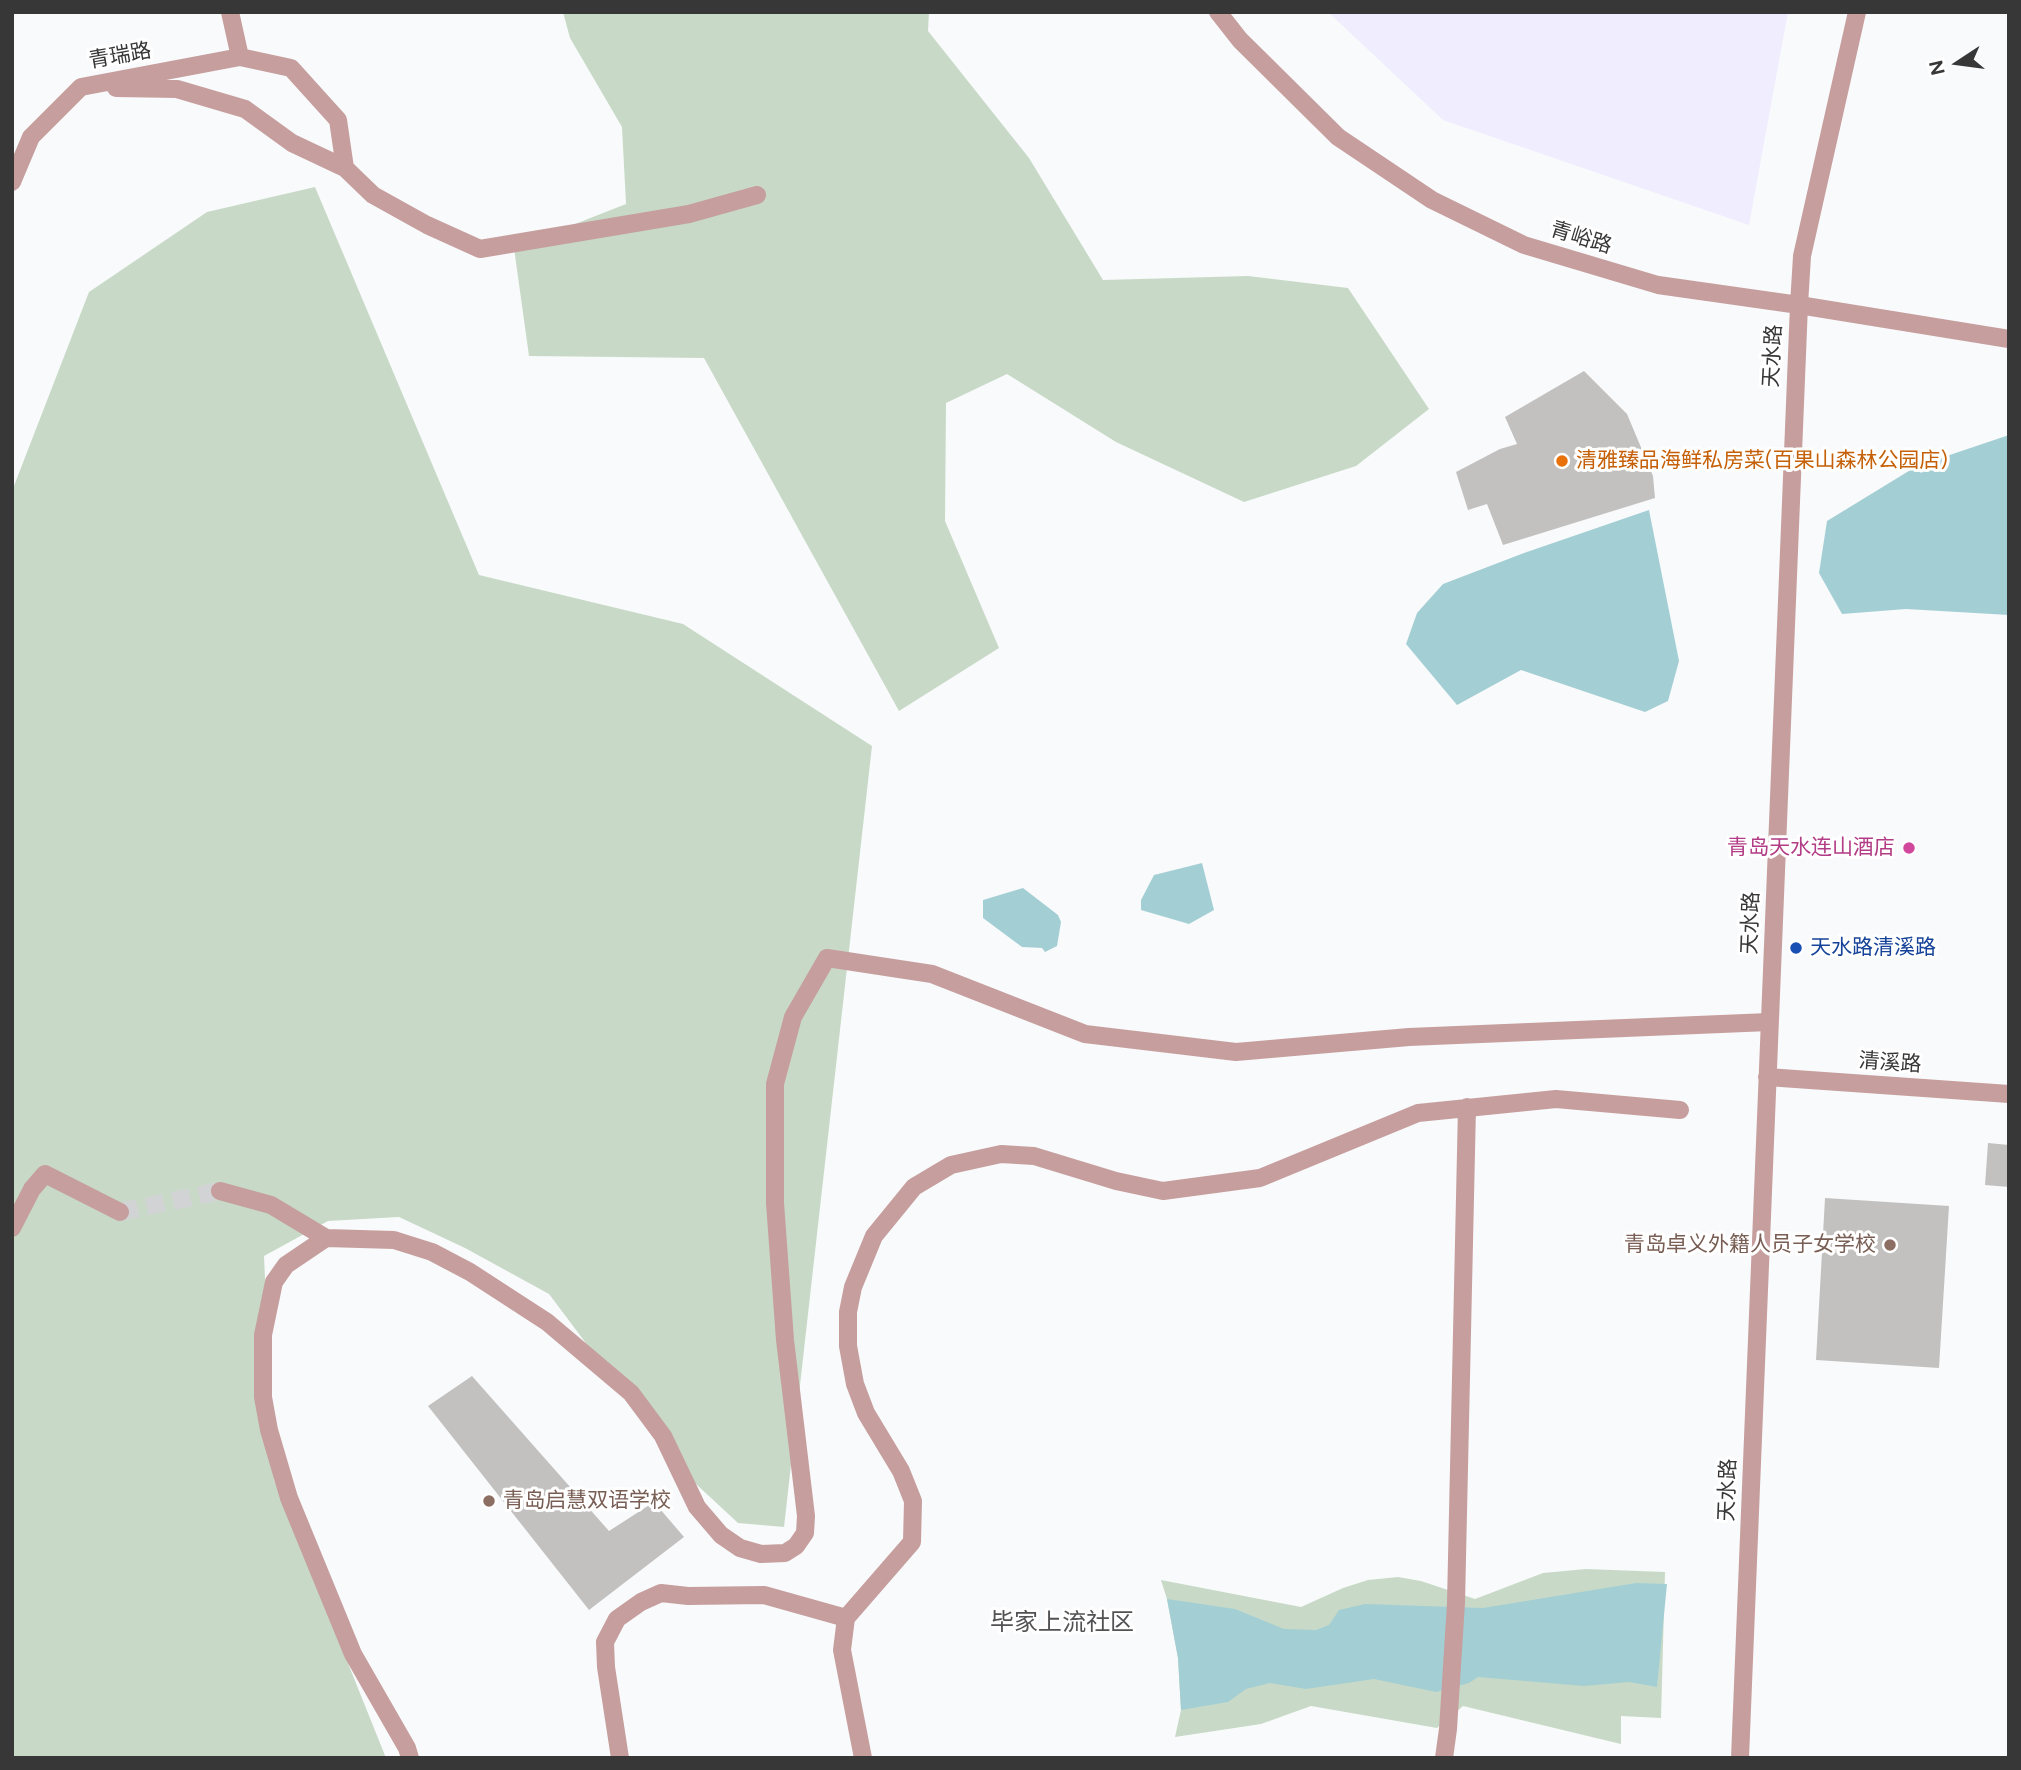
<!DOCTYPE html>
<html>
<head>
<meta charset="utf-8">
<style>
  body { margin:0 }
  #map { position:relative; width:2021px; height:1770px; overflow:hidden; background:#f9fafc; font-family:Figtree,sans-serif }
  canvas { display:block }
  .frame { position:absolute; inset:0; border:14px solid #373738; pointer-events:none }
  .north { position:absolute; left:1923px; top:28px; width:70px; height:70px; -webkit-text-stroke:5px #fff; paint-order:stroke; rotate:257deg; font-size:19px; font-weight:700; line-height:28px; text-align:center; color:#373738 }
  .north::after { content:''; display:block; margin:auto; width:24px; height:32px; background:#373738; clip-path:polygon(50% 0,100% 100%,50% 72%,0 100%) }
</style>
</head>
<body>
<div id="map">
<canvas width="2021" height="1770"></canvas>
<div class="frame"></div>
<div class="north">N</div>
</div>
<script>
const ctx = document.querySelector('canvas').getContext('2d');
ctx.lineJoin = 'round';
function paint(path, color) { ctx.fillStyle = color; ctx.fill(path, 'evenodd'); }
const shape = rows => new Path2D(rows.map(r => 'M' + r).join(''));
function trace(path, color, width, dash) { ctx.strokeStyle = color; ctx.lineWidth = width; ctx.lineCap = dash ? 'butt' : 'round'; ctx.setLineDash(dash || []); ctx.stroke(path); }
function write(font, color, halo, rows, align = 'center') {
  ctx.font = font + ' Figtree,"Noto Sans SC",sans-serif'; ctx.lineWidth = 6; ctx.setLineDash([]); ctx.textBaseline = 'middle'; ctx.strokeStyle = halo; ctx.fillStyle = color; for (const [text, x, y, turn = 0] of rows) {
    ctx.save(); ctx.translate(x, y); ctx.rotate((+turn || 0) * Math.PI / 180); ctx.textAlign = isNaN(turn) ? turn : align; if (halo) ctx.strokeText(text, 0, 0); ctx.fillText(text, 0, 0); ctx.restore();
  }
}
const commercial = shape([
  [1328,12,1788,12,1749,225,1443,120]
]);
const green = shape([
  [563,12,929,12,928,31,1029,158,1103,280,1248,276,1348,288,1429,409,1356,466,1244,502,1116,442,1007,374,946,403,945,521,999,648,899,711,704,358,529,356,514,248,626,204,622,127,570,38],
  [315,187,479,575,683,624,872,746,784,1527,738,1523,682,1471,549,1294,465,1248,399,1217,328,1221,264,1256,274,1479,386,1758,12,1758,12,491,89,292,207,212],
  [1586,1569,1665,1572,1661,1718,1621,1716,1621,1744,1463,1706,1437,1728,1311,1706,1261,1724,1175,1737,1181,1710,1178,1658,1167,1599,1161,1580,1301,1607,1343,1588,1368,1580,1398,1577,1421,1581,1475,1599,1543,1573]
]);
const water = shape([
  [2009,435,2009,615,1906,609,1842,614,1819,573,1827,521,1917,466],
  [1649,510,1679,661,1668,701,1645,712,1521,670,1457,705,1406,644,1417,613,1443,584,1524,553],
  [1202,863,1214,910,1189,924,1141,910,1141,900,1154,875],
  [1023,888,1058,915,1061,922,1057,946,1045,952,1042,948,1022,947,983,918,983,900],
  [1636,1583,1667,1584,1657,1687,1629,1682,1584,1686,1478,1677,1469,1683,1436,1692,1374,1679,1306,1689,1270,1683,1246,1689,1228,1702,1181,1710,1178,1658,1167,1599,1235,1609,1284,1629,1316,1630,1329,1625,1339,1610,1365,1604,1483,1608]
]);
const building = shape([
  [1584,371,1627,414,1653,476,1655,498,1503,545,1487,504,1468,510,1456,472,1500,449,1517,444,1505,417],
  [1988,1143,2009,1145,2009,1187,1985,1185],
  [1825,1198,1949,1206,1939,1368,1816,1360],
  [472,1376,609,1531,654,1502,684,1537,589,1610,428,1406]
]);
const minorTunnel = shape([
  [120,1212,220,1191]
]);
const minor = shape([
  [230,12,240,57],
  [116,88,177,89,245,109,292,143,345,168],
  [12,182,31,137,81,87,240,57,291,68,338,120,345,168,373,195,427,225,480,249,689,214,757,195],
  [1799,305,2009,339],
  [220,1191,271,1205,326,1238],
  [12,1228,32,1189,45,1174,120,1212],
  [410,1758,407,1748,353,1654,289,1498,269,1430,263,1397,263,1335,274,1282,286,1265,326,1238,394,1240,432,1252,470,1272,547,1322,631,1393,663,1436,697,1507,721,1535,740,1548,761,1554,785,1553,796,1546,805,1533,806,1516,785,1340,775,1203,775,1084,793,1017,827,958,932,974,1085,1034,1236,1052,1409,1037,1769,1022],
  [620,1758,606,1667,605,1642,617,1619,641,1602,661,1593,688,1596,764,1595,846,1618],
  [863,1758,842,1650,846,1618,912,1542,913,1501,901,1471,866,1413,855,1384,848,1346,848,1312,853,1287,874,1236,914,1187,951,1165,1001,1154,1034,1156,1116,1181,1163,1191,1260,1178,1418,1113,1556,1099,1680,1110],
  [1444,1758,1448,1729,1456,1603,1467,1107]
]);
const tertiary = shape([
  [1218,12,1240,40,1338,137,1432,200,1524,245,1658,285,1799,305],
  [1767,1077,2009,1094],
  [1740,1758,1799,305,1802,256,1857,12]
]);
const markers = [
  [1562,461,7,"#e8710a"],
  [1909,848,7,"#d1479c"],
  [1796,948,7,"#1a4fb4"],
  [1890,1245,7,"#8d6e63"],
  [489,1501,7,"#8d6e63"]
];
const streetNames = [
  ["青瑞路",120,56,-10],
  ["青峪路",1581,238,17],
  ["天水路",1773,356,-87],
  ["天水路",1751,923,-88],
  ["清溪路",1890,1063,4],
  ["天水路",1728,1490,-88]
];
const foodNames = [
  ["清雅臻品海鲜私房菜(百果山森林公园店)",1576,461]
];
const hotelNames = [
  ["青岛天水连山酒店",1895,848]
];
const transitNames = [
  ["天水路清溪路",1810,948]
];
const educationNames = [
  ["青岛卓义外籍人员子女学校",1876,1245],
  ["青岛启慧双语学校",503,1501,"left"]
];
const quarterNames = [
  ["毕家上流社区",1062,1623]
];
paint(commercial, '#f0edff');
paint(green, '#c8dac7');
paint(water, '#a3cfd4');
paint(building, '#c3c1c0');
trace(minorTunnel, '#d2d3d5', 18, [18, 9]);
trace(minor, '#c69e9e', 18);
trace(tertiary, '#c69e9e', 18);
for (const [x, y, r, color] of markers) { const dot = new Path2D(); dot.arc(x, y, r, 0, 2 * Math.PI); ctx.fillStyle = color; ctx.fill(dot); trace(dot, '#fff', 2.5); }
write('21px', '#373738', '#fff', streetNames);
write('21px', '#c56008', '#fff', foodNames, 'left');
write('21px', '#b23c85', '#fff', hotelNames, 'right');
write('21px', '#164399', '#fff', transitNames, 'left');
write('21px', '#785e54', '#fff', educationNames, 'right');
write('24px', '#525254', '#fff', quarterNames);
</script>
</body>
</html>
